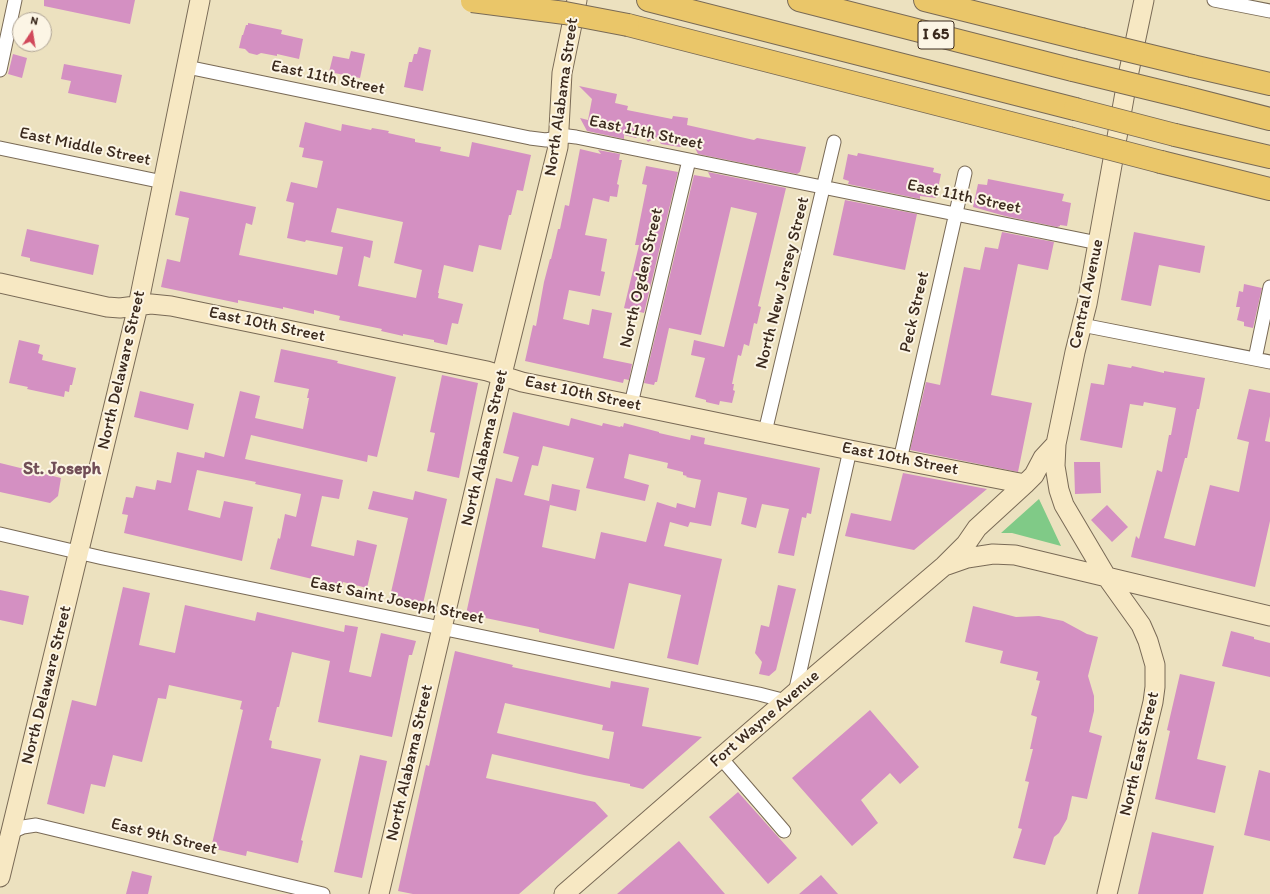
<!DOCTYPE html>
<html>
<head>
<meta charset="utf-8">
<style>
  body { margin:0 }
  #map { position:relative; width:1270px; height:894px; overflow:hidden; background:#ece1bf; font-family:Itim,sans-serif }
  canvas { display:block }
  .north { position:absolute; left:12px; top:12px; width:40px; height:40px; box-sizing:border-box; background:#fcf5e5; border:1px solid #afa495; border-radius:50%; rotate:12deg; font-size:11px; font-weight:700; line-height:16px; text-align:center; color:#3b2a1e }
  .north::after { content:''; display:block; margin:auto; width:14px; height:18px; background:#d1495b; clip-path:polygon(50% 0,100% 100%,50% 72%,0 100%) }
</style>
</head>
<body>
<div id="map">
<canvas width="1270" height="894"></canvas>
<div class="north">N</div>
</div>
<script>
const ctx = document.querySelector('canvas').getContext('2d');
ctx.lineJoin = 'round';
function paint(path, color) { ctx.fillStyle = color; ctx.fill(path, 'evenodd'); }
const shape = rows => new Path2D(rows.map(r => 'M' + r).join(''));
function trace(path, color, width, dash) { ctx.strokeStyle = color; ctx.lineWidth = width; ctx.lineCap = dash ? 'butt' : 'round'; ctx.setLineDash(dash || []); ctx.stroke(path); }
function write(font, color, halo, rows, align = 'center') {
  ctx.font = font + ' Itim,sans-serif'; ctx.lineWidth = 4; ctx.setLineDash([]); ctx.textBaseline = 'middle'; ctx.strokeStyle = halo; ctx.fillStyle = color; for (const [text, x, y, turn = 0] of rows) {
    ctx.save(); ctx.translate(x, y); ctx.rotate((+turn || 0) * Math.PI / 180); ctx.textAlign = isNaN(turn) ? turn : align; if (halo) ctx.strokeText(text, 0, 0); ctx.fillText(text, 0, 0); ctx.restore();
  }
}
const green = shape([
  [1039,499,1061,546,1012,533,1001,533]
]);
const building = shape([
  [44,0,135,0,130,24,44,6],
  [248,23,282,30,281,34,303,39,299,59,277,54,277,56,261,53,257,55,249,53,245,49,239,48,242,35,243,35,246,25,248,25],
  [419,47,431,50,423,91,404,87,409,62,412,62,414,54,417,54],
  [351,51,365,54,360,78,329,72,333,56,349,59],
  [13,54,27,58,22,78,8,74],
  [64,64,122,75,116,103,68,93,71,81,61,79],
  [579,86,617,94,615,103,628,106,627,110,672,119,673,116,688,118,687,125,754,140,757,138,806,147,800,172,797,174,698,154,691,140,680,147,661,144,657,137,648,142,642,134,636,138,624,135,624,139,587,131,580,118,588,120,592,99],
  [305,122,341,131,342,124,371,130,372,128,389,131,388,133,415,139,415,142,441,147,440,151,469,157,472,142,531,155,523,191,517,190,511,215,509,215,501,250,479,245,473,272,444,265,438,293,439,293,438,298,463,304,458,324,452,323,447,345,434,342,434,340,403,334,403,336,381,331,382,329,339,320,340,316,314,310,314,314,283,307,283,309,238,300,238,303,161,287,167,259,180,262,189,218,175,215,180,191,256,207,252,225,246,223,239,255,337,275,343,247,306,240,305,242,287,238,294,203,286,201,291,182,317,188,323,161,302,157,304,148,299,147],
  [337,208,403,222,394,263,422,270,416,298,358,286,364,256,370,258,373,241,331,232],
  [580,149,601,154,598,150,620,154,619,160,622,160,617,184,619,185,617,197,610,196,609,202,593,198,585,235,607,239,601,271,605,272,600,296,569,290,563,319,589,325,592,309,612,313,603,358,632,364,629,380,624,379,623,383,525,361,533,325,536,326,544,282,550,259,551,259,558,229,560,229,565,205,569,206],
  [858,153,934,168,933,172,941,174,936,198,920,196,920,199,848,184,849,181,843,179,848,154,857,156],
  [646,166,678,172,644,313,624,308,639,245,635,245,647,185,642,184],
  [708,172,786,188,758,306,761,307,757,324,754,323,749,346,744,344,741,356,738,355,732,384,734,384,733,390,735,391,732,403,720,401,719,405,706,402,706,400,695,397,705,358,691,355,694,340,724,347,757,213,731,207,701,335,669,328,657,382,655,382,654,385,644,383,694,175,711,178],
  [988,179,1064,194,1062,201,1071,203,1067,226,1060,225,1060,226,1057,227,1005,216,973,207,978,184,987,185],
  [845,200,917,214,905,270,833,255],
  [27,229,99,245,93,275,30,261,30,258,21,256],
  [1002,232,1054,242,1048,270,1018,264,991,395,1032,403,1018,472,910,450,926,382,940,385,964,267,980,270,985,247,998,249],
  [1134,232,1205,246,1200,273,1159,265,1151,306,1121,300],
  [1244,284,1262,288,1253,328,1244,326,1244,322,1237,320,1240,307,1236,307,1239,291,1243,292],
  [19,340,40,345,38,353,43,355,42,360,76,368,72,385,70,385,69,392,65,391,64,397,27,389,28,387,9,383],
  [281,349,338,361,337,363,396,377,377,457,368,455,367,462,251,435,245,459,343,480,339,499,322,496,311,546,354,556,357,540,377,545,367,588,343,582,342,586,270,569,278,538,280,539,285,514,296,517,301,494,255,484,256,482,197,470,188,510,220,518,224,501,253,507,242,561,124,533,128,515,122,514,126,497,133,498,136,486,155,490,157,480,171,483,177,452,204,458,205,452,224,457,240,391,260,396,255,418,303,429,309,398,307,398,309,389,274,382],
  [1108,364,1131,368,1132,366,1164,373,1164,371,1205,378,1199,409,1197,409,1187,458,1185,458,1164,538,1195,546,1210,485,1239,492,1249,442,1237,439,1249,389,1270,393,1270,416,1265,441,1270,442,1270,521,1255,587,1131,557,1136,536,1139,539,1157,470,1162,472,1169,435,1171,435,1176,408,1144,402,1143,406,1130,404,1122,448,1080,440,1091,383,1104,385],
  [442,375,478,383,459,478,427,471,435,433,430,432],
  [140,391,194,404,188,430,134,417],
  [513,412,569,426,571,418,602,426,603,423,620,427,621,426,623,427,624,423,659,432,659,433,690,440,691,435,705,438,704,444,820,468,811,514,807,513,806,518,802,517,794,556,778,553,789,509,762,504,756,528,741,524,747,498,718,492,711,526,690,522,688,527,670,522,664,546,722,559,698,665,667,658,681,595,629,583,614,649,539,632,539,629,466,614,496,478,512,482,519,457,503,453],
  [543,446,594,458,586,488,645,501,649,485,624,478,629,454,668,463,667,468,683,472,683,475,687,476,686,477,701,480,695,508,677,503,676,508,657,502,646,542,601,532,595,559,542,547,550,505,576,511,580,490,552,484,549,501,524,495,532,465,538,466],
  [1074,462,1100,462,1101,493,1075,494],
  [0,463,61,478,58,496,50,503,0,492],
  [903,473,987,489,914,550,845,536,851,513,891,521],
  [373,491,413,500,415,491,447,499,422,608,389,601,408,518,368,509],
  [1107,505,1128,527,1112,542,1091,520],
  [778,585,796,589,776,670,769,676,759,674,762,662,755,653,761,625,769,627],
  [123,587,150,593,139,645,175,653,185,605,255,621,257,612,344,632,345,625,358,627,349,672,371,677,381,633,416,641,412,655,409,655,392,737,318,722,330,661,292,652,279,707,277,707,269,740,272,741,271,748,321,759,301,840,303,841,298,863,247,851,246,856,211,848,243,710,240,709,242,701,169,685,166,699,158,698,142,762,113,755,105,787,91,784,84,814,47,804,72,700,96,706],
  [0,590,29,596,23,625,0,620],
  [973,606,1016,617,1039,616,1063,621,1087,634,1098,637,1088,676,1094,696,1094,711,1089,732,1102,736,1087,799,1072,796,1067,819,1059,833,1054,837,1045,865,1013,858,1022,829,1018,828,1029,782,1025,781,1033,749,1030,749,1037,717,1031,715,1040,681,1036,680,1038,672,1000,663,1003,651,965,642],
  [1231,631,1254,637,1254,639,1270,643,1270,677,1222,666],
  [455,651,513,665,512,667,610,688,611,681,649,688,642,726,702,737,643,789,630,786,630,784,584,775,492,754,486,778,595,802,608,816,519,894,413,894,398,891,426,765,429,766],
  [505,703,603,725,602,730,614,732,609,759,497,733],
  [1180,674,1215,682,1197,759,1226,766,1215,813,1155,799,1170,731,1167,730],
  [870,710,919,767,900,784,890,773,861,800,878,823,852,846,792,778],
  [360,755,387,761,362,878,334,872],
  [1259,770,1270,773,1270,841,1244,835],
  [738,792,797,858,768,884,709,817],
  [1152,832,1214,846,1203,894,1138,894],
  [679,841,725,894,617,894],
  [132,871,152,876,148,894,126,894],
  [821,875,838,894,799,894]
]);
const street = shape([
  [1214,0,1270,11],
  [187,67,530,138,546,140,568,136,576,137,1098,243],
  [0,70,15,0],
  [0,148,163,182],
  [1082,325,1270,362],
  [1255,359,1270,287],
  [631,404,689,160],
  [765,432,834,142],
  [900,460,965,173],
  [0,534,103,558,759,694,786,701],
  [795,693,850,450],
  [721,758,784,831],
  [8,836,16,830,23,827,36,825,323,894]
]);
const secondary = shape([
  [0,283,107,307,120,308,151,304,171,306,487,371,522,382,850,450,1025,484],
  [947,565,967,558,993,554,1015,555,1270,616],
  [0,877,138,306,200,0],
  [379,894,504,366,558,147,562,73,577,0],
  [564,894,795,693,944,566,966,544,977,528,1025,484,1034,475,1043,458,1056,444],
  [1107,894,1153,702,1155,687,1155,665,1148,641,1141,625,1106,576,1064,505,1059,490,1055,466,1056,444,1075,352,1087,304,1128,76,1144,0]
]);
const highway = shape([
  [648,0,1075,109],
  [799,0,1073,70],
  [925,0,1081,39],
  [628,25,1069,138],
  [1192,66,1270,84],
  [1184,97,1270,119],
  [1175,135,1270,157],
  [1161,162,1270,189]
]);
const highwayBridge = shape([
  [472,1,565,13,628,25],
  [1081,39,1192,66],
  [1073,70,1184,97],
  [1075,109,1175,135],
  [1069,138,1161,162]
]);
const shields = [
  [936,35,36]
];
const shieldNames = [
  ["I 65",936,35]
];
const streetNames = [
  ["East 11th Street",328,78,12],
  ["North Alabama Street",562,97,-82],
  ["East 11th Street",646,133,12],
  ["East Middle Street",85,147,12],
  ["East 11th Street",964,197,12],
  ["North Ogden Street",642,278,-77],
  ["North New Jersey Street",783,283,-76],
  ["Central Avenue",1087,294,-78],
  ["Peck Street",915,312,-77],
  ["East 10th Street",267,325,12],
  ["North Delaware Street",122,370,-77],
  ["East 10th Street",583,394,12],
  ["North Alabama Street",485,448,-77],
  ["East 10th Street",900,459,11],
  ["East Saint Joseph Street",397,601,12],
  ["North Delaware Street",47,685,-76],
  ["Fort Wayne Avenue",765,719,-41],
  ["North East Street",1140,754,-77],
  ["North Alabama Street",410,763,-77],
  ["East 9th Street",164,837,14]
];
const neighbourhoodNames = [
  ["St. Joseph",62,469]
];
paint(green, '#80ca87');
paint(building, '#d490c2');
trace(street, '#796a56', 15);
trace(secondary, '#796a56', 21);
trace(highway, '#796a56', 24);
trace(street, '#fff', 13);
trace(secondary, '#f7e8c3', 19);
trace(highway, '#eac669', 22);
trace(highwayBridge, '#796a56', 24, []);
trace(highwayBridge, '#eac669', 22);
for (const [x, y, w] of shields) { const box = new Path2D(); box.roundRect(x - w / 2, y - 14, w, 28, 3); ctx.fillStyle = '#fcf5e5'; ctx.fill(box); trace(box, '#3b2a1e', 1); }
write('bold 16px', '#3b2a1e', null, shieldNames);
write('17px', '#3b2a1e', '#fcf5e5', streetNames);
write('bold 18px', '#714e57', '#fcf5e5', neighbourhoodNames);
</script>
</body>
</html>
